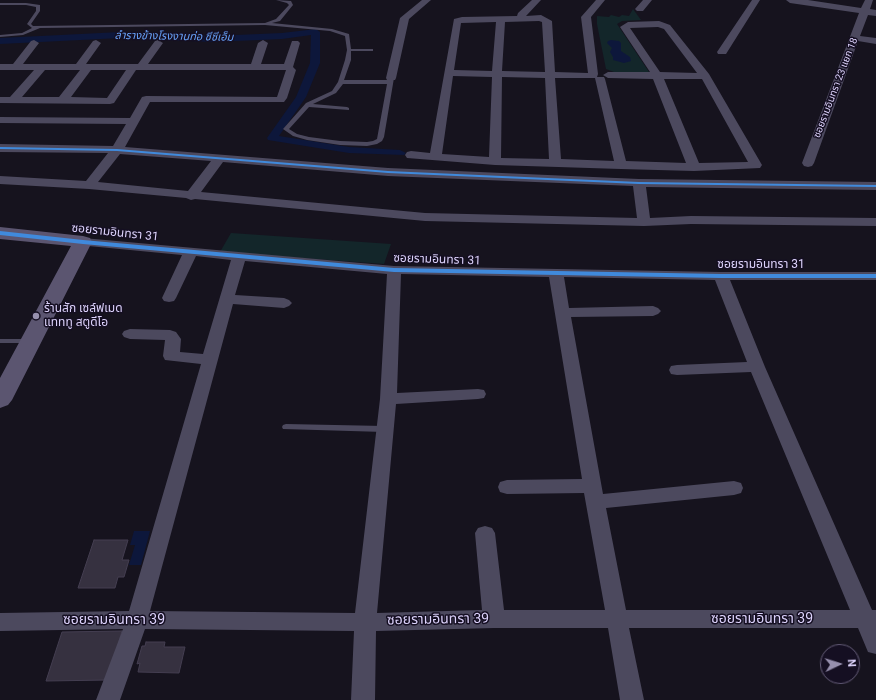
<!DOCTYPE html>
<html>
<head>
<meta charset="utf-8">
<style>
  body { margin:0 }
  #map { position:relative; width:876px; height:700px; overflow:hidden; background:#16131e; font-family:Roboto,sans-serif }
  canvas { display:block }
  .north { position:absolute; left:820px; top:644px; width:40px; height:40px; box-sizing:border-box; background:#150f22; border:1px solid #655d79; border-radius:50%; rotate:86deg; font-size:11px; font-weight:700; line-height:16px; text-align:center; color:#ddd3fc }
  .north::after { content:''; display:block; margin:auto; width:14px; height:18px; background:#9790ae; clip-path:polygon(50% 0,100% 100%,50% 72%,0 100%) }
</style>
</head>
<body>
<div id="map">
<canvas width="876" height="700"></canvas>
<div class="north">N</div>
</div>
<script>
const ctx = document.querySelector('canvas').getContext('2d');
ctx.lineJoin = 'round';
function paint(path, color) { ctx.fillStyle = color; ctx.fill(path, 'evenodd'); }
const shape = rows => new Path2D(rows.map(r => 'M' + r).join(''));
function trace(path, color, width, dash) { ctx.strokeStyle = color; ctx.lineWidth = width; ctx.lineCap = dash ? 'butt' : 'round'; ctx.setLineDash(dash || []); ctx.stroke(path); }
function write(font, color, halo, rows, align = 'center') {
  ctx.font = font + ' Roboto,"Noto Sans Thai",sans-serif'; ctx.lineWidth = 3; ctx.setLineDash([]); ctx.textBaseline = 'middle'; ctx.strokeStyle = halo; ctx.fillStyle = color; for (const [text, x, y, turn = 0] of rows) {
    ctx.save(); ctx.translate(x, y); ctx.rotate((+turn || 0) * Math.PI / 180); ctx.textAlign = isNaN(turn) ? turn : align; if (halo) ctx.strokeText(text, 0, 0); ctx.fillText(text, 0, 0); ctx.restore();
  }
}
const green = shape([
  [633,9,641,20,622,21,617,24,649,72,614,72,606,69,597,24,597,16,609,17,611,15,619,17,622,15,629,16],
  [231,233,391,244,384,264,220,252]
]);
const water = shape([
  [611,40,619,41,621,43,621,51,630,57,631,61,624,63,613,60,613,57,610,52,612,48,607,43,608,41],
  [134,531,150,531,141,565,129,565,135,545,130,545]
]);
const canal = shape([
  [316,29,320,32,320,63,306,97,279,136,349,147,400,150,406,153,404,155,349,153,268,140,267,138,296,97,310,63,311,35,282,39,213,42,121,38,0,44,0,38,121,32,213,36,282,33,316,29]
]);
const building = shape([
  [94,540,128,540,122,560,129,560,124,577,118,577,115,588,78,588,94,540],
  [122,631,108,680,46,681,62,632,122,631],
  [146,642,165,642,164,647,185,647,179,673,138,672,140,663,137,664,142,646,145,646,146,642]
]);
const lane = shape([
  [276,0,291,1,293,5,280,21,272,23,332,29,349,34,351,49,373,49,373,51,351,51,351,60,344,80,388,80,389,77,394,78,384,137,382,141,377,144,367,146,340,145,307,140,293,136,283,129,306,103,332,91,338,82,345,60,347,50,345,36,330,31,265,25,40,28,23,35,0,37,0,35,22,33,32,28,27,24,36,11,36,7,26,5,0,5,0,3,26,3,40,5,40,11,31,24,33,26,265,23,276,19,289,5,287,3,276,0],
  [343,84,387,84,377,139,373,141,367,142,340,141,309,137,297,134,289,129,309,107,349,110,349,108,347,107,313,104,336,93,343,84],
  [0,339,29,339,33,341,29,343,0,343,0,339],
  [286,424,384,426,387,427,388,429,387,431,384,432,283,429,282,427,283,425,286,424]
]);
const street = shape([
  [422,0,431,0,409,19,396,78,395,80,387,80,386,78,400,18,422,0],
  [532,0,541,0,526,16,541,15,552,21,555,72,588,73,581,17,596,0,605,0,591,17,598,74,597,77,604,77,605,79,626,161,686,163,653,79,608,78,603,75,608,72,650,72,620,27,628,22,659,21,670,25,709,74,762,165,760,168,694,171,621,169,495,165,407,158,405,155,407,152,411,151,430,153,454,19,462,17,517,16,518,13,532,0],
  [539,21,542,22,545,72,502,71,505,22,539,21],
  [496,22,492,71,454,70,461,23,496,22],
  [658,27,664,29,697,73,660,72,630,28,658,27],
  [453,76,492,77,489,157,442,154,453,76],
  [502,77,545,78,549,159,501,158,502,77],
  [555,78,595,78,614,161,561,159,555,78],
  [664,79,702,79,748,162,699,163,664,79],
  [643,0,652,0,643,11,637,11,635,9,643,0],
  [752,0,760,0,726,54,718,54,717,52,752,0],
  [786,0,808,0,861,8,865,0,873,0,870,9,876,10,876,16,868,15,860,36,876,38,876,44,858,41,814,163,812,166,808,167,804,166,802,163,859,13,790,3,786,0],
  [34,40,39,43,23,64,76,64,93,41,96,40,101,43,86,64,138,64,155,41,158,40,163,43,148,64,251,64,258,43,263,40,268,43,261,64,284,64,292,41,298,41,300,43,293,67,296,70,287,98,284,102,150,102,125,147,388,168,639,179,876,182,876,190,646,187,650,218,691,216,876,218,876,226,691,224,644,226,425,221,195,199,191,200,186,198,89,189,0,184,0,176,86,181,108,153,0,152,0,144,113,146,126,124,0,123,0,117,130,118,142,97,146,96,277,97,286,70,136,70,114,103,110,104,0,103,0,97,10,97,34,70,0,70,0,64,13,64,31,41,34,40],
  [45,70,80,70,59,97,22,97,45,70],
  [91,70,126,70,107,98,71,97,91,70],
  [120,154,211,161,188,191,98,182,120,154],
  [223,162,388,176,633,186,637,218,425,213,201,192,223,162],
  [83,238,394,266,721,272,876,272,876,280,730,280,765,367,872,610,876,610,876,654,868,652,858,628,629,628,644,700,620,700,608,628,494,628,376,631,375,700,351,700,354,631,145,629,120,700,96,700,123,629,0,631,0,613,129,611,201,364,165,360,163,356,165,340,130,339,124,337,122,334,124,331,130,329,170,330,176,332,181,339,180,352,203,354,231,260,196,256,176,298,174,301,169,302,164,301,162,298,182,255,78,245,76,242,78,239,83,238],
  [245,261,387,274,380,399,355,613,150,611,233,304,284,308,289,306,292,303,289,300,284,298,235,295,245,261],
  [401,274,549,277,582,479,507,480,500,482,498,487,500,492,507,494,584,493,605,610,504,610,495,533,492,528,485,526,478,528,475,533,482,610,377,613,396,404,478,399,484,398,486,394,484,390,478,389,397,393,401,274],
  [564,277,715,280,747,362,677,365,671,366,669,370,671,374,677,375,751,372,850,610,626,610,606,508,734,495,741,493,743,488,741,483,734,481,603,494,571,317,653,316,658,314,661,311,658,308,653,306,569,308,564,277]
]);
const secondary = shape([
  [0,227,83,236,90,238,92,242,12,400,8,405,0,408,0,378,71,246,0,239,0,227]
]);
const cycleway = shape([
  [0,147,117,149,388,171,639,182,876,185,876,187,639,184,388,173,117,151,0,149,0,147],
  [0,231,83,240,394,268,721,274,876,274,876,278,721,278,394,272,83,244,0,235,0,231]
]);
const markers = [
  [36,316,4,"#9790ae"]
];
const farStreetnames = [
  ["ซอยรามอินทรา 23 แยก 18",836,88,-69]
];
const farWaternames = [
  ["ลำรางข้างโรงงานท่อ ซีซีเอ็ม",174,37,1]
];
const streetNames = [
  ["ซอยรามอินทรา 31",115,233,6],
  ["ซอยรามอินทรา 31",437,260,2],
  ["ซอยรามอินทรา 31",761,265]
];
const poiNames = [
  ["ร้านสัก เซล์ฟเมด",44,309],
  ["แทททู สตูดีโอ",44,323]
];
const nearStreetnames = [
  ["ซอยรามอินทรา 39",762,619],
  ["ซอยรามอินทรา 39",114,620],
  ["ซอยรามอินทรา 39",438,620,-1]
];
paint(green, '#13262a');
paint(water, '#0d173b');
paint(canal, '#0d173b');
paint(building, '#363140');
trace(building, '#443e51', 1);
paint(lane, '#4c495e');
paint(street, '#4c495e');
paint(secondary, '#5b5570');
paint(cycleway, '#408adc');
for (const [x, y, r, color] of markers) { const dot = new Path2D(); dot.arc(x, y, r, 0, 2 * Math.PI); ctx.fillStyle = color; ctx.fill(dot); trace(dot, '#150f22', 1.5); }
write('10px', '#ddd3fc', '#150f22', farStreetnames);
write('italic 11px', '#67a0f6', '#150f22', farWaternames);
write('12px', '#ddd3fc', '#150f22', streetNames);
write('12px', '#ddd3fc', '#150f22', poiNames, 'left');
write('14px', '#ddd3fc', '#150f22', nearStreetnames);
</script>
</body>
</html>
